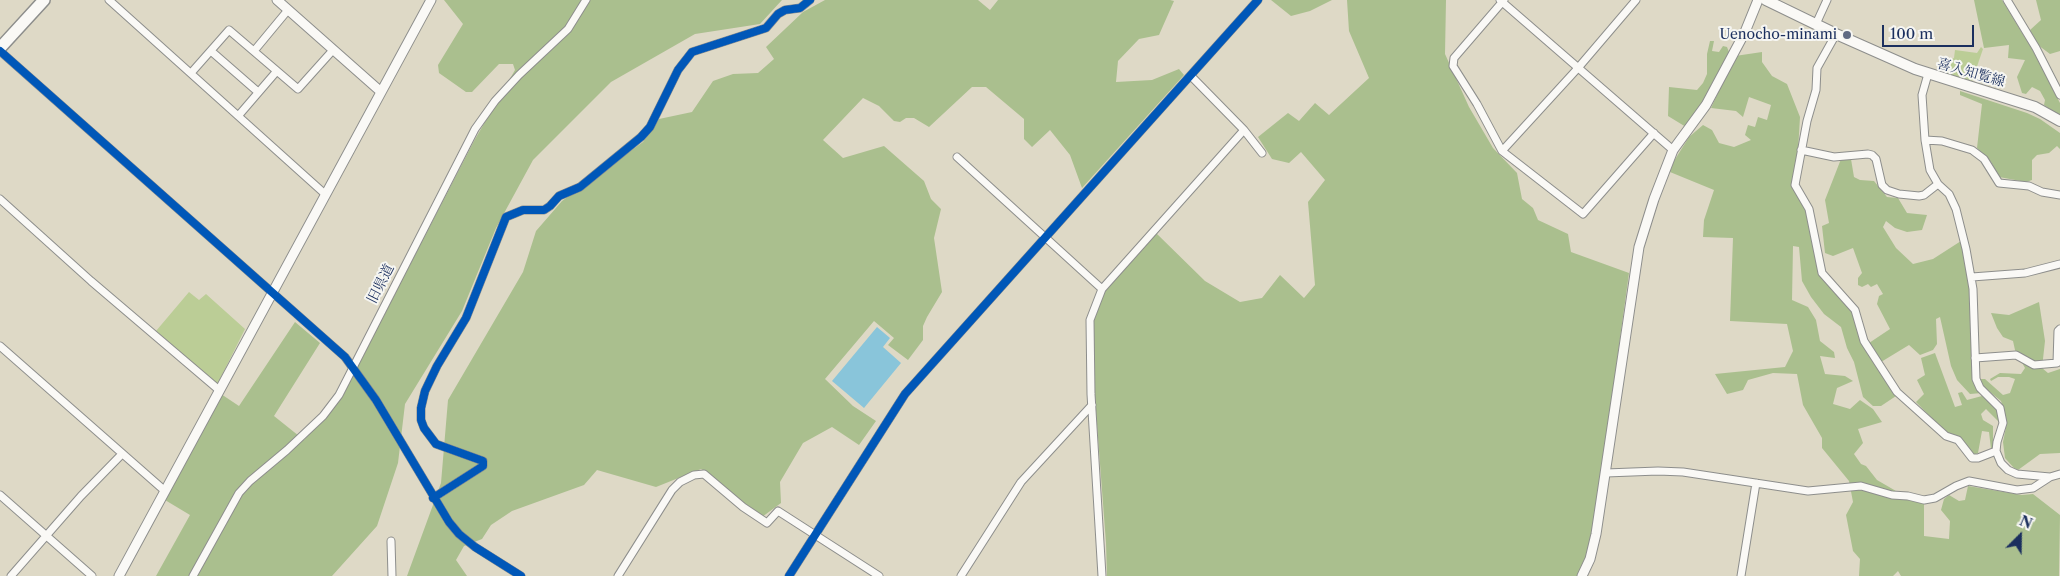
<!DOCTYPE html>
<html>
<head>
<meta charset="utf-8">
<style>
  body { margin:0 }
  #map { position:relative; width:2060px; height:576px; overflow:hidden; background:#ded9c6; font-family:"Libre Caslon Text",serif }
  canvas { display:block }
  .north { position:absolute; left:1995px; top:511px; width:50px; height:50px; -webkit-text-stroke:4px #f6f6f2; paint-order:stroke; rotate:23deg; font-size:14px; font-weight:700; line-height:20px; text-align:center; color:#1b2f5e }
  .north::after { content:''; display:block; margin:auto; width:18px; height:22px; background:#1b2f5e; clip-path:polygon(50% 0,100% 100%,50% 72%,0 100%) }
  .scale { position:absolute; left:1882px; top:25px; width:92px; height:22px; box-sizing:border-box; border:2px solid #1b2f5e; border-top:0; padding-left:6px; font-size:15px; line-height:18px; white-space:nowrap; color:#1b2f5e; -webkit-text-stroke:4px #f6f6f2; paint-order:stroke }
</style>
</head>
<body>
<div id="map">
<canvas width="2060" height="576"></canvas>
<div class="north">N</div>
<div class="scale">100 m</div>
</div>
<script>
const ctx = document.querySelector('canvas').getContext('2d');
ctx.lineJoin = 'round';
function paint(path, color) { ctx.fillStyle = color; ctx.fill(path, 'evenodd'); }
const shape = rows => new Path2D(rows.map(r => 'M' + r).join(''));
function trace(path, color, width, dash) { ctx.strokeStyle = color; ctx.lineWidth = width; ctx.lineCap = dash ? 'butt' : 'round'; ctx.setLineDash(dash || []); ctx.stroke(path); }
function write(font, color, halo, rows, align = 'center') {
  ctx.font = font + ' "Libre Caslon Text","Noto Serif JP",serif'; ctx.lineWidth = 4; ctx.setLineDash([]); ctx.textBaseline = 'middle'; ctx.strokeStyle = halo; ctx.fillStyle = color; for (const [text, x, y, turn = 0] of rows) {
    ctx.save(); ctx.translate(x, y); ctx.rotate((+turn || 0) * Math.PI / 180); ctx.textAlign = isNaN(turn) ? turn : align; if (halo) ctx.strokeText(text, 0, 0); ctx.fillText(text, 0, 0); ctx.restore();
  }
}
const green = shape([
  [1981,47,1983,49,1972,81,1948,74,1944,70,1944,62,1954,58,1955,50,1977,53],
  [189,292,199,300,206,294,245,329,218,383,215,383,156,331]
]);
const forest = shape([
  [444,0,782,0,760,24,695,34,611,82,533,160,496,228,462,311,405,404,398,463,377,526,332,576,156,576,190,515,165,500,221,394,239,406,295,322,320,343,274,416,304,440,341,398,474,141,515,70,513,64,499,64,472,92,466,92,439,73,438,65,463,24],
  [825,0,978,0,990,10,998,0,1170,0,1174,1,1159,35,1139,39,1118,61,1116,82,1152,80,1179,69,1184,75,1082,188,1070,155,1050,130,1032,147,1024,139,1024,119,986,87,972,87,929,127,914,118,906,118,900,122,894,121,879,106,863,98,823,140,843,158,884,146,924,181,931,199,941,209,934,238,942,292,927,317,923,326,923,340,908,360,888,345,894,338,874,321,825,379,853,406,876,421,859,445,832,427,803,443,780,482,781,503,762,517,731,495,718,481,701,469,656,487,597,470,584,485,512,511,491,525,482,539,464,546,456,560,467,576,407,576,441,483,448,400,523,272,536,231,562,201,643,142,659,119,692,112,713,81,733,74,758,73,774,59,766,47,803,12],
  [1271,0,1332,0,1310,11,1291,16],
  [1347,0,1446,0,1445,54,1469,107,1493,148,1517,173,1522,199,1533,208,1538,220,1568,234,1571,252,1629,273,1596,513,1588,555,1578,576,1107,576,1106,543,1092,358,1093,321,1105,288,1155,232,1205,281,1240,302,1262,298,1280,275,1304,298,1315,285,1308,202,1325,180,1301,152,1289,163,1272,159,1258,137,1288,113,1299,121,1315,103,1329,115,1369,78,1349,31],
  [1974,0,2002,0,2032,49,2060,103,2060,116,2044,105,2045,100,2040,91,2032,87,2026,94,2022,93,2017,77,2025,60,2008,58,2009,45,1984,48],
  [2036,0,2060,0,2060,51,2050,54,2038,45,2030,30,2041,20],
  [1710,41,1714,41,1712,51,1719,52,1723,46,1727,47,1729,52,1703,105,1686,127,1668,116,1669,87,1697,90,1703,83,1707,74,1707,54],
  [1762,52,1762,62,1772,76,1787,84,1800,117,1798,151,1793,184,1806,211,1816,260,1852,311,1880,369,1896,396,1881,406,1873,406,1863,397,1854,362,1847,348,1841,327,1824,314,1811,297,1802,281,1799,247,1793,246,1792,300,1808,307,1816,320,1820,341,1834,352,1835,358,1820,356,1825,374,1845,376,1853,381,1837,388,1833,404,1850,409,1860,400,1873,409,1882,422,1858,429,1863,443,1854,454,1861,464,1866,466,1877,480,1908,498,1924,503,1924,536,1949,539,1950,521,1941,510,1944,499,1949,495,1959,501,1965,500,1968,486,2022,495,2033,494,2060,515,2059,576,1901,576,1898,571,1893,576,1859,576,1860,559,1853,551,1846,515,1853,502,1849,481,1822,448,1822,438,1803,405,1797,374,1773,373,1748,380,1743,390,1727,394,1715,374,1785,367,1793,351,1787,324,1730,321,1733,238,1703,237,1704,220,1714,190,1670,172,1674,161,1689,137,1703,125,1712,130,1719,143,1734,147,1751,140,1745,135,1748,125,1755,127,1758,117,1767,120,1771,105,1749,97,1743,117,1736,111,1711,108,1735,56],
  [1960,91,2027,113,2040,119,2060,133,2060,149,2057,146,2049,153,2037,155,2032,160,2032,180,2026,182,1999,177,1991,162,1977,148,1982,104,1960,95],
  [1841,159,1851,159,1854,177,1860,180,1874,181,1887,197,1898,198,1907,213,1927,215,1922,230,1907,232,1895,228,1886,221,1883,227,1896,248,1913,264,1933,259,1961,241,1970,279,1973,380,1982,393,1970,394,1957,380,1951,366,1940,317,1936,319,1937,344,1933,350,1920,355,1909,345,1881,362,1869,343,1890,329,1877,304,1879,296,1883,294,1877,284,1871,287,1868,284,1862,287,1858,285,1858,278,1862,273,1853,248,1833,256,1825,253,1822,226,1829,223,1825,200],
  [2039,302,2045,341,2042,368,2048,373,2060,369,2060,453,2040,454,2018,470,2014,468,2005,458,2003,442,2007,422,2001,401,1984,387,1980,379,1985,379,2003,395,2010,393,2015,379,2009,377,1998,377,1991,381,1990,379,2000,373,2021,374,2025,368,2015,350,2013,341,2003,337,1997,328,1991,313,2009,315],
  [1935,353,1955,407,1962,405,1958,393,1962,392,1967,400,1982,396,1997,409,2001,424,1986,409,1981,414,1983,420,1993,426,1993,448,1991,449,1989,432,1982,431,1978,453,1974,455,1947,434,1916,402,1924,394,1917,380,1925,375,1921,358]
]);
const water = shape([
  [877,327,890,338,883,347,901,363,864,408,832,381]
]);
const minor = shape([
  [109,0,325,194],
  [1500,0,1673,150],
  [1504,0,1454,58,1453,66,1477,104,1502,151,1583,214,1654,133],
  [2007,0,2036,48,2060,95],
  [1816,24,1827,0],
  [1836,34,1817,68,1816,90,1807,121,1795,185,1809,209,1822,273,1855,310,1864,341,1897,392,1946,436,1958,440,1972,458,1978,458,1996,451],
  [0,51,345,357,376,400,449,522,459,534,475,547,521,576],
  [211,51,258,92],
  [254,51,288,10],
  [191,73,229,30,298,89,333,50],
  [1928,74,1922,95,1925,140,1930,170,1938,184,1949,194,1956,209,1966,249,1973,289,1976,379,1980,388,2000,408,2003,423,1997,442,1996,451,2001,463,2008,470,2017,474,2050,477],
  [1191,76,1244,130,1262,153],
  [239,115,276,72],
  [1925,140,1942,141,1972,150,1984,159,1999,183,2029,186,2042,192,2060,195],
  [1801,150,1834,157,1868,154,1872,155,1876,159,1882,185,1887,190,1899,194,1919,196,1924,195,1938,184],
  [1502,151,1578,68,1636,0],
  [957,157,1102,289],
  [0,199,91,281,219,390],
  [1972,277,2025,273,2060,264],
  [0,346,165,491],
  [1975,358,2016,355,2034,365,2057,363,2058,331,2060,329],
  [1606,473,1658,471,1683,472,1808,491,1861,486,1892,495,1908,496,1924,500,1935,498,1956,486,1969,481,2017,490,2033,488,2050,477,2060,474],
  [0,495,92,576],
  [433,498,483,466,483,461,436,444,424,428,421,420,421,408,425,391,437,366,466,318,506,217,523,210,544,210,550,206,559,196,580,187,641,137,650,127,678,70,692,52,766,28,778,14,785,10,800,8,810,0],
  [391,541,392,576],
  [11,576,81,496,122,454],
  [193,576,239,493,250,481,287,450,323,416,339,395,475,129,495,101,519,75,568,29,586,0],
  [618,576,672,490,680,482,694,475,704,474,743,507,767,523,778,511,879,576],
  [789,576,905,394,1258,0],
  [961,576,1021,482,1092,405],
  [1102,576,1091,394,1090,320,1102,289,1244,130],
  [1741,576,1756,483]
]);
const tertiary = shape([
  [277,0,380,91],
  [119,576,431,0],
  [1582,576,1590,559,1596,534,1639,247,1654,199,1673,150,1706,105,1745,32,1758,0]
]);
const secondary = shape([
  [1766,0,1836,34,1915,69,2035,107,2060,121]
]);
const primary = shape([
  [0,48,44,0]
]);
const cycleway = shape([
  [0,51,345,357,376,400,449,522,459,534,475,547,521,576],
  [433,498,483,466,483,461,436,444,424,428,421,420,421,408,425,391,437,366,466,318,506,217,523,210,544,210,550,206,559,196,580,187,641,137,650,127,678,70,692,52,766,28,778,14,785,10,800,8,810,0],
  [789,576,905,394,1258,0]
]);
const markers = [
  [1847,35,5,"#5f6a82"]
];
const poiNames = [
  ["Uenocho-minami",1837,35]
];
const streetNames = [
  ["喜入知覧線",1971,73,16],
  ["旧県道",381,284,-63]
];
paint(green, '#bbcd96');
paint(forest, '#aabf8e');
paint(water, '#89c5da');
trace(minor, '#8d8e8c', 9);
trace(tertiary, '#8d8e8c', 11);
trace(secondary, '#8d8e8c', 12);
trace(primary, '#8d8e8c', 14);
trace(minor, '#faf9f6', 7);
trace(tertiary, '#faf9f6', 9);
trace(secondary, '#faf9f6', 10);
trace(primary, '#faf9f6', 11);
trace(cycleway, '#0057b8', 8);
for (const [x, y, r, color] of markers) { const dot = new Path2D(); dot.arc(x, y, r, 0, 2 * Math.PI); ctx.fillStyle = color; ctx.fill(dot); trace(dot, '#f6f6f2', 2); }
write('14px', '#1b2f5e', '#f6f6f2', poiNames, 'right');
write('14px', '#1b2f5e', '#f6f6f2', streetNames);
</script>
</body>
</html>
